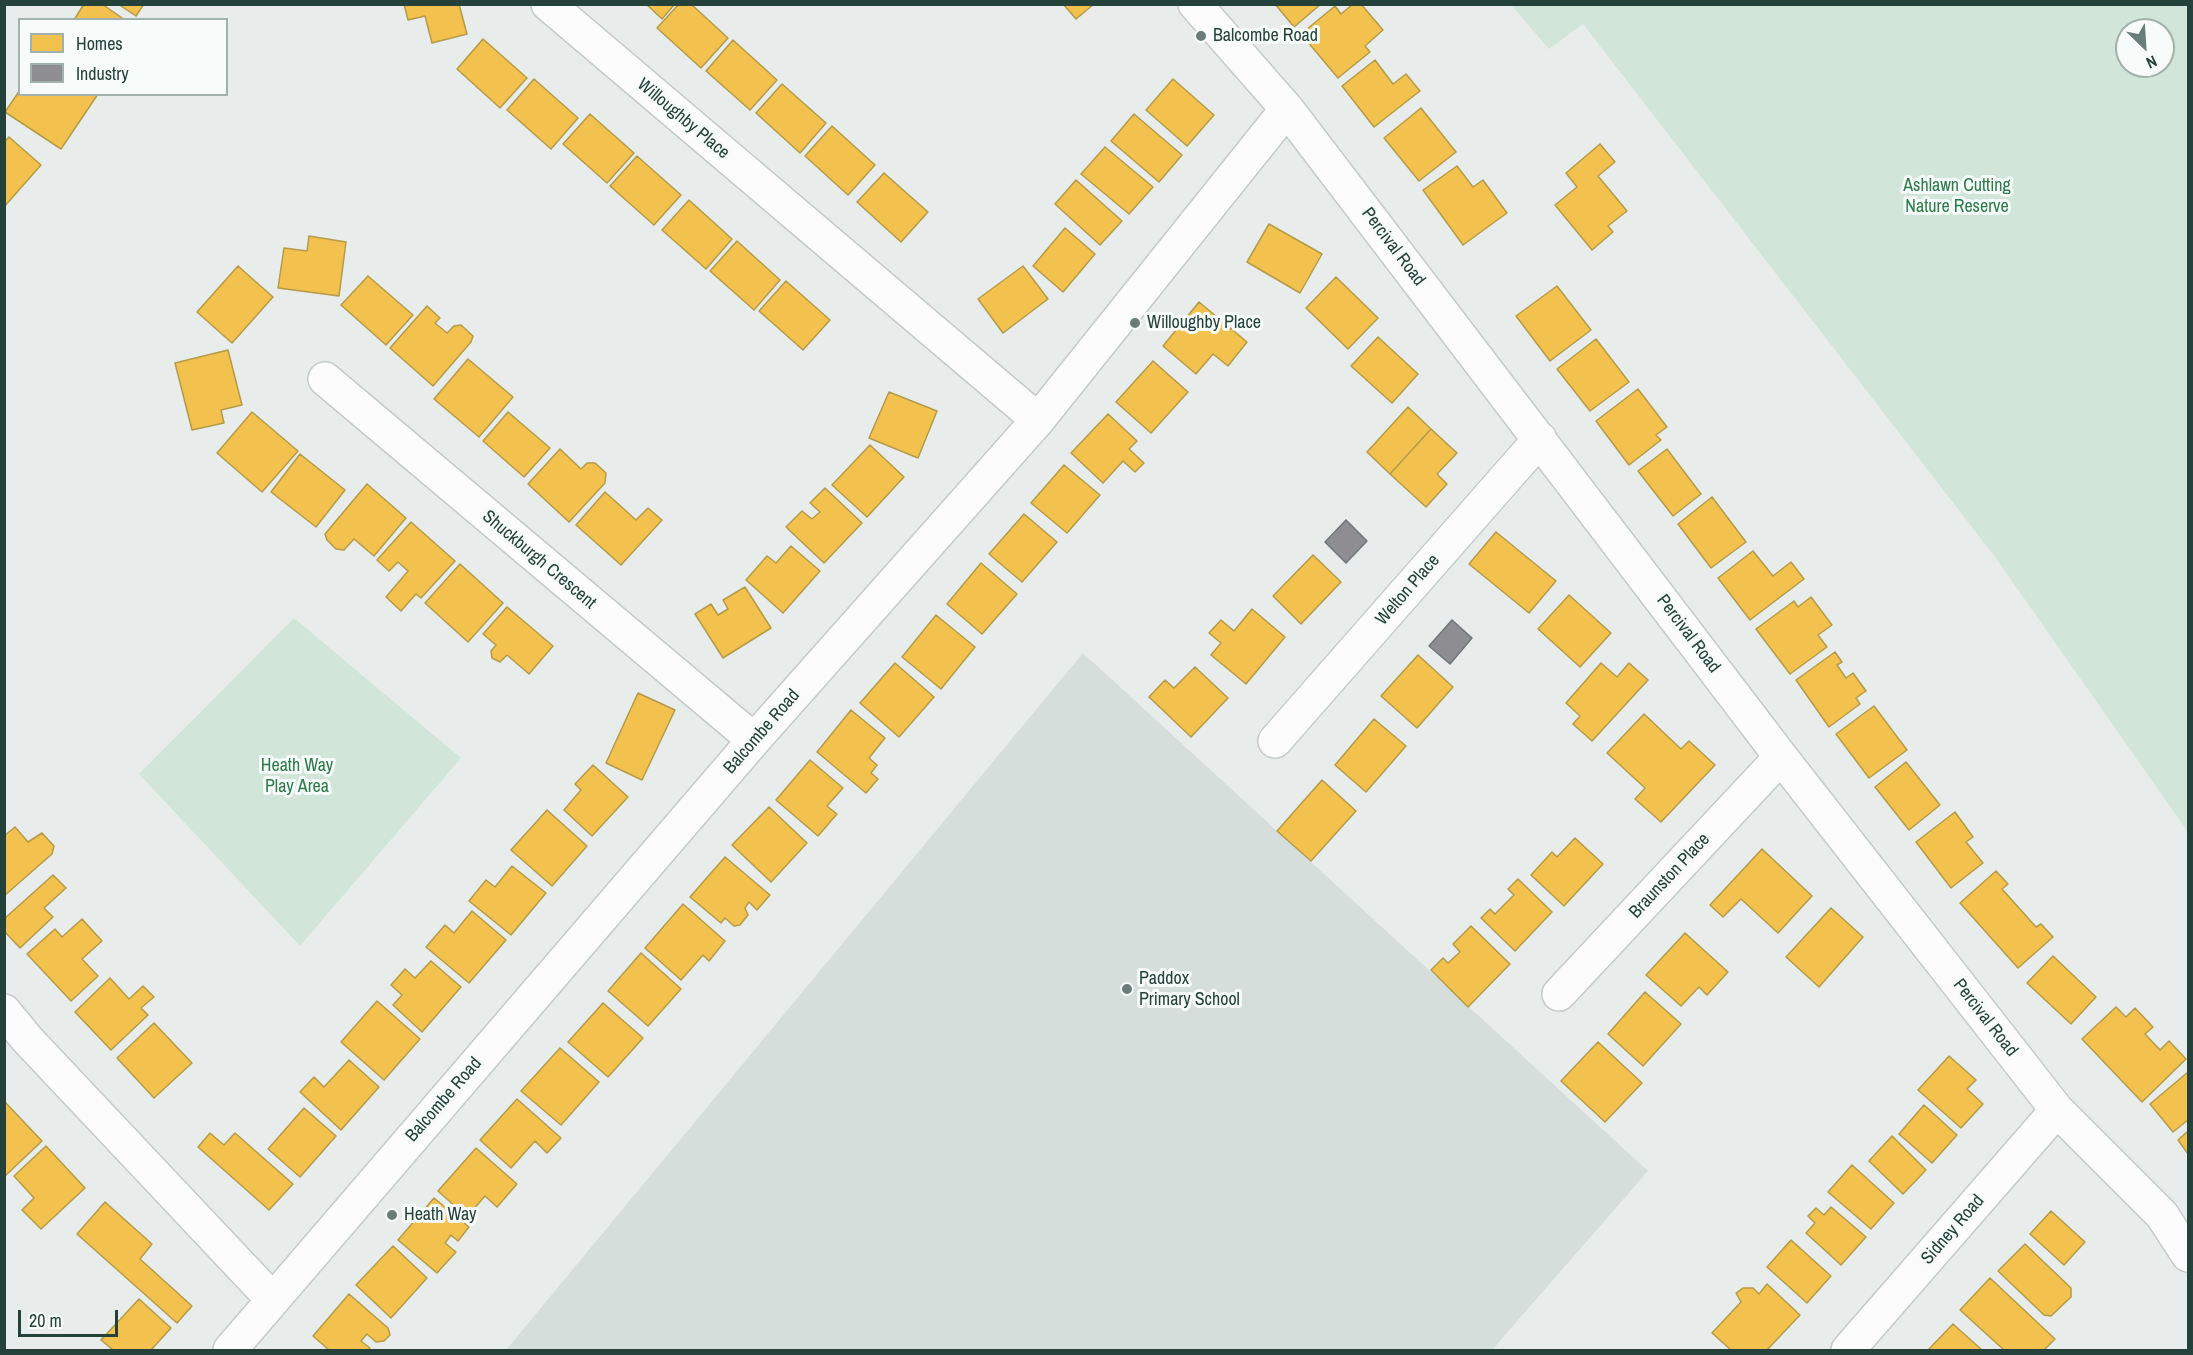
<!DOCTYPE html>
<html>
<head>
<meta charset="utf-8">
<style>
  body { margin:0 }
  #map { position:relative; width:2193px; height:1355px; overflow:hidden; background:#e8edeb; font-family:"Archivo Narrow",sans-serif }
  canvas { display:block }
  .frame { position:absolute; inset:0; border:6px solid #24423a; pointer-events:none }
  .legend { position:absolute; left:18px; top:18px; width:210px; height:78px; box-sizing:border-box; background:#f7fbf9; border:2px solid #a3b1ad; margin:0; padding:8px 10px; list-style:none; font-size:18px; color:#24423a }
  .legend li { display:flex; align-items:center; gap:12px; height:30px }
  .legend b { width:30px; border:2px solid #a3b1ad }
  .north { position:absolute; left:2115px; top:18px; width:60px; height:60px; box-sizing:border-box; background:#f7fbf9; border:2px solid #a3b1ad; border-radius:50%; rotate:155deg; font-size:16px; font-weight:700; line-height:24px; text-align:center; color:#24423a }
  .north::after { content:''; display:block; margin:auto; width:21px; height:27px; background:#697e78; clip-path:polygon(50% 0,100% 100%,50% 72%,0 100%) }
  .scale { position:absolute; left:18px; top:1310px; width:100px; height:27px; box-sizing:border-box; border:3px solid #24423a; border-top:0; padding-left:8px; font-size:18px; line-height:21px; white-space:nowrap; color:#24423a; -webkit-text-stroke:4px #f7fbf9; paint-order:stroke }
</style>
</head>
<body>
<div id="map">
<canvas width="2193" height="1355"></canvas>
<div class="frame"></div>
<ul class="legend">
<li><b style="height:16px;background:#f2c14e"></b>Homes</li>
<li><b style="height:16px;background:#8d8d92"></b>Industry</li>
</ul>
<div class="north">N</div>
<div class="scale">20 m</div>
</div>
<script>
const ctx = document.querySelector('canvas').getContext('2d');
ctx.lineJoin = 'round';
function paint(path, color) { ctx.fillStyle = color; ctx.fill(path, 'evenodd'); }
const shape = rows => new Path2D(rows.map(r => 'M' + r).join(''));
function trace(path, color, width, dash) { ctx.strokeStyle = color; ctx.lineWidth = width; ctx.lineCap = dash ? 'butt' : 'round'; ctx.setLineDash(dash || []); ctx.stroke(path); }
function write(font, color, halo, rows, align = 'center') {
  ctx.font = font + ' "Archivo Narrow",sans-serif'; ctx.lineWidth = 6; ctx.setLineDash([]); ctx.textBaseline = 'middle'; ctx.strokeStyle = halo; ctx.fillStyle = color; for (const [text, x, y, turn = 0] of rows) {
    ctx.save(); ctx.translate(x, y); ctx.rotate((+turn || 0) * Math.PI / 180); ctx.textAlign = isNaN(turn) ? turn : align; if (halo) ctx.strokeText(text, 0, 0); ctx.fillText(text, 0, 0); ctx.restore();
  }
}
const built = shape([
  [1083,653,1648,1171,1492,1350,506,1350]
]);
const green = shape([
  [1511,5,2188,5,2188,832,1995,557,1583,24,1549,49],
  [2127,30,2163,30,2163,66,2127,66],
  [294,618,461,758,300,946,139,774]
]);
const homes = shape([
  [84,4,102,4,125,20,74,20,84,4],
  [118,4,144,4,136,16,118,4],
  [404,4,459,4,467,34,432,43,425,16,408,20,404,4],
  [646,4,675,4,662,19,646,4],
  [679,4,691,4,728,38,701,68,657,28,679,4],
  [1063,4,1094,4,1076,19,1063,4],
  [1275,4,1321,4,1294,27,1275,4],
  [1353,4,1361,4,1383,30,1365,46,1370,52,1338,78,1301,34,1335,6,1341,14,1353,4],
  [483,39,527,78,500,108,457,69,483,39],
  [733,40,777,80,750,110,706,71,733,40],
  [1375,60,1393,84,1406,74,1420,91,1374,127,1342,86,1375,60],
  [534,79,578,118,551,149,507,110,534,79],
  [1173,79,1214,115,1187,146,1146,110,1173,79],
  [782,84,826,123,800,153,756,113,782,84],
  [20,90,20,94,98,94,61,149,5,112,20,90],
  [1421,108,1456,152,1419,181,1384,138,1421,108],
  [590,114,634,153,607,183,563,144,590,114],
  [1134,114,1182,155,1159,182,1111,141,1134,114],
  [832,126,875,165,848,195,805,156,832,126],
  [9,137,41,165,4,207,4,142,9,137],
  [1600,144,1615,162,1598,176,1627,211,1608,226,1613,232,1592,250,1555,205,1577,187,1566,173,1600,144],
  [1105,147,1153,187,1129,214,1081,174,1105,147],
  [637,156,681,195,654,225,610,186,637,156],
  [1457,166,1473,187,1483,180,1507,213,1463,245,1423,190,1457,166],
  [884,173,928,212,901,242,857,202,884,173],
  [1076,180,1122,221,1100,245,1055,204,1076,180],
  [689,200,732,239,706,269,662,230,689,200],
  [1269,224,1322,254,1300,293,1247,262,1269,224],
  [1065,228,1095,254,1063,292,1033,266,1065,228],
  [309,236,346,242,339,296,278,288,284,248,307,251,309,236],
  [737,241,780,280,754,310,710,271,737,241],
  [238,266,273,297,232,343,197,312,238,266],
  [1023,266,1048,299,1003,333,978,299,1023,266],
  [368,276,413,315,386,345,341,305,368,276],
  [1336,277,1378,318,1348,349,1306,308,1336,277],
  [786,281,830,320,803,350,759,311,786,281],
  [1557,286,1591,330,1550,361,1516,316,1557,286],
  [1199,302,1247,342,1228,366,1213,354,1196,374,1163,346,1199,302],
  [427,306,440,318,435,323,447,333,454,326,461,325,473,336,471,342,433,386,390,348,427,306],
  [1378,337,1418,374,1392,403,1351,366,1378,337],
  [1596,339,1629,382,1590,411,1557,369,1596,339],
  [228,350,242,405,221,410,224,423,192,430,175,363,228,350],
  [468,359,513,397,479,437,434,399,468,359],
  [1153,361,1188,392,1151,433,1116,402,1153,361],
  [1638,389,1667,427,1656,435,1661,440,1629,465,1596,421,1638,389],
  [889,392,937,411,918,458,869,438,889,392],
  [1408,407,1431,429,1390,474,1367,452,1408,407],
  [252,412,298,451,262,492,217,453,252,412],
  [508,412,550,448,524,477,483,441,508,412],
  [1108,414,1137,441,1129,449,1144,463,1135,472,1123,461,1103,483,1071,453,1108,414],
  [1431,429,1457,453,1437,474,1447,484,1426,507,1390,474,1431,429],
  [870,445,904,477,867,517,832,485,870,445],
  [560,449,581,469,587,463,595,463,606,473,605,483,569,522,528,484,560,449],
  [1667,449,1701,494,1673,516,1638,471,1667,449],
  [300,454,345,490,316,527,271,492,300,454],
  [1064,465,1100,495,1067,533,1031,503,1064,465],
  [367,484,406,518,374,556,354,539,344,550,336,549,327,540,325,534,367,484],
  [825,488,862,523,824,563,786,527,802,511,812,519,820,512,810,503,825,488],
  [605,492,636,520,648,508,662,520,621,565,576,525,605,492],
  [1712,497,1746,542,1711,568,1678,524,1712,497],
  [1024,514,1057,542,1022,582,989,554,1024,514],
  [411,522,455,561,421,598,416,594,401,611,386,597,408,571,398,562,389,571,377,560,411,522],
  [1496,532,1556,581,1529,613,1469,564,1496,532],
  [791,546,820,571,783,613,746,580,767,556,776,563,791,546],
  [1753,551,1773,576,1791,562,1804,579,1750,620,1718,578,1753,551],
  [1313,555,1341,582,1301,624,1273,596,1313,555],
  [981,563,1017,594,982,634,947,604,981,563],
  [460,564,503,603,468,642,425,603,460,564],
  [745,587,771,628,723,658,695,614,711,604,718,615,728,609,723,600,745,587],
  [1569,595,1611,633,1580,667,1538,629,1569,595],
  [1811,597,1832,625,1818,635,1827,647,1790,674,1756,629,1794,601,1798,607,1811,597],
  [507,607,553,646,529,674,507,655,500,662,492,658,491,651,496,645,483,634,507,607],
  [1252,609,1285,637,1246,684,1211,655,1221,643,1209,633,1221,620,1234,631,1252,609],
  [936,615,975,647,941,689,902,657,936,615],
  [1835,652,1842,662,1837,665,1846,678,1853,673,1866,691,1856,698,1860,704,1829,727,1796,680,1835,652],
  [1418,655,1453,687,1417,728,1381,696,1418,655],
  [895,663,934,697,899,737,860,703,895,663],
  [1601,663,1617,677,1629,663,1648,680,1592,741,1573,724,1580,716,1566,703,1601,663],
  [1195,667,1228,698,1191,737,1149,697,1165,680,1174,688,1195,667],
  [638,693,675,710,642,780,606,763,638,693],
  [1874,706,1907,750,1869,778,1836,734,1874,706],
  [851,710,885,738,869,758,877,765,871,773,878,779,866,793,817,752,851,710],
  [1644,714,1681,749,1689,741,1715,765,1661,822,1635,799,1645,788,1607,753,1644,714],
  [1374,719,1406,746,1366,792,1335,765,1374,719],
  [810,760,843,788,827,806,837,814,818,836,776,800,810,760],
  [1906,762,1940,805,1909,830,1875,787,1906,762],
  [593,765,628,797,592,836,564,810,581,790,575,784,593,765],
  [1322,780,1356,811,1311,861,1277,831,1322,780],
  [769,807,807,843,771,882,732,845,769,807],
  [547,810,587,846,552,886,511,850,547,810],
  [1955,812,1973,837,1966,842,1983,863,1951,888,1916,842,1955,812],
  [15,827,28,842,42,833,54,846,52,854,4,896,4,836,15,827],
  [1575,838,1603,864,1564,906,1531,875,1552,852,1557,857,1575,838],
  [1762,849,1812,896,1778,933,1741,899,1723,917,1710,905,1762,849],
  [725,857,770,895,757,910,749,902,745,908,748,915,740,925,734,926,725,918,721,923,690,897,725,857],
  [512,866,546,893,511,935,469,901,486,880,495,887,512,866],
  [1996,871,2008,884,2002,889,2036,927,2041,924,2053,937,2018,968,1960,903,1996,871],
  [53,875,66,888,44,908,53,917,20,948,4,931,4,919,53,875],
  [1518,879,1552,912,1515,951,1481,918,1490,909,1495,914,1514,895,1508,889,1518,879],
  [683,904,725,941,709,961,703,955,681,980,645,948,683,904],
  [1831,908,1863,937,1819,987,1786,957,1831,908],
  [472,911,506,940,469,983,426,947,445,925,454,933,472,911],
  [82,919,102,941,82,959,98,976,71,1001,27,954,55,929,62,937,82,919],
  [1471,926,1510,964,1468,1007,1431,970,1443,958,1448,963,1460,952,1453,944,1471,926],
  [1685,933,1728,972,1707,995,1699,987,1681,1006,1646,975,1685,933],
  [641,953,681,989,648,1026,608,991,641,953],
  [2053,956,2096,997,2071,1024,2027,983,2053,956],
  [431,961,461,987,422,1032,393,1005,402,995,391,985,405,969,415,978,431,961],
  [110,978,129,999,143,986,154,997,141,1008,148,1015,111,1050,75,1012,110,978],
  [1645,992,1681,1024,1643,1066,1608,1034,1645,992],
  [377,1001,420,1039,384,1080,341,1042,377,1001],
  [603,1003,643,1038,608,1077,568,1042,603,1003],
  [2116,1007,2126,1017,2135,1008,2153,1027,2145,1034,2160,1050,2169,1041,2186,1059,2142,1102,2082,1039,2116,1007],
  [154,1023,192,1063,154,1098,117,1058,154,1023],
  [1598,1042,1642,1083,1605,1122,1561,1081,1598,1042],
  [560,1048,599,1082,561,1125,521,1091,560,1048],
  [1949,1056,1976,1080,1967,1089,1983,1104,1961,1128,1918,1090,1949,1056],
  [349,1060,379,1087,341,1130,300,1092,314,1077,324,1087,349,1060],
  [2188,1072,2188,1120,2173,1132,2150,1104,2188,1072],
  [517,1099,561,1138,547,1153,535,1141,511,1168,480,1140,517,1099],
  [4,1101,42,1141,4,1177,4,1101],
  [1924,1105,1957,1135,1932,1163,1899,1134,1924,1105],
  [304,1108,336,1136,300,1177,268,1149,304,1108],
  [2188,1131,2188,1154,2178,1140,2188,1131],
  [210,1133,224,1145,235,1133,293,1184,269,1210,198,1147,210,1133],
  [1892,1136,1926,1170,1903,1194,1869,1161,1892,1136],
  [46,1146,85,1188,41,1229,22,1210,34,1198,14,1176,46,1146],
  [476,1148,517,1184,497,1207,485,1196,467,1217,438,1191,476,1148],
  [1852,1165,1894,1203,1871,1229,1828,1192,1852,1165],
  [434,1198,469,1227,458,1241,451,1235,445,1243,456,1252,437,1273,398,1240,434,1198],
  [105,1202,152,1244,140,1259,192,1306,177,1323,77,1234,105,1202],
  [1831,1207,1866,1237,1841,1265,1806,1233,1815,1223,1808,1216,1816,1208,1824,1215,1831,1207],
  [2051,1211,2085,1242,2064,1265,2030,1234,2051,1211],
  [1791,1240,1831,1276,1807,1303,1767,1267,1791,1240],
  [2025,1244,2071,1288,2071,1297,2051,1316,2044,1315,1998,1271,2025,1244],
  [393,1246,427,1278,391,1318,356,1285,393,1246],
  [1990,1278,2055,1339,2044,1350,2004,1350,1960,1310,1990,1278],
  [1767,1284,1800,1315,1767,1350,1731,1350,1712,1333,1741,1302,1736,1293,1743,1288,1753,1288,1759,1294,1767,1284],
  [349,1294,388,1328,390,1335,384,1341,376,1342,367,1334,361,1341,370,1348,368,1350,329,1350,313,1336,349,1294],
  [139,1299,171,1328,151,1350,113,1350,101,1340,139,1299],
  [1953,1324,1982,1350,1928,1350,1953,1324]
]);
const industry = shape([
  [1346,520,1367,541,1346,563,1325,542,1346,520],
  [1452,620,1472,638,1450,664,1429,646,1452,620]
]);
const minor = shape([
  [548,4,1038,420],
  [1195,4,1287,109,1781,757,2057,1110,2162,1215,2188,1255],
  [325,379,754,740],
  [1275,741,1540,439],
  [1559,994,1781,757],
  [4,1011,27,1039,273,1300],
  [230,1350,754,740,1038,420,1287,109],
  [1848,1350,2057,1110]
]);
const markers = [
  [1201,36,6,"#697e78"],
  [1135,323,6,"#697e78"],
  [1127,989,6,"#697e78"],
  [392,1215,6,"#697e78"]
];
const poiNames = [
  ["Balcombe Road",1213,36],
  ["Willoughby Place",1147,323],
  ["Paddox",1139,979],
  ["Primary School",1139,1000],
  ["Heath Way",404,1215]
];
const streetNames = [
  ["Willoughby Place",683,119,40],
  ["Percival Road",1393,247,53],
  ["Shuckburgh Crescent",539,560,40],
  ["Welton Place",1408,590,-49],
  ["Percival Road",1688,634,53],
  ["Balcombe Road",762,732,-49],
  ["Braunston Place",1670,876,-47],
  ["Percival Road",1985,1018,52],
  ["Balcombe Road",444,1100,-49],
  ["Sidney Road",1953,1230,-49]
];
const parkNames = [
  ["Ashlawn Cutting",1957,186],
  ["Nature Reserve",1957,207],
  ["Heath Way",297,766],
  ["Play Area",297,787]
];
paint(built, '#d6dedb');
paint(green, '#d1e6d8');
paint(homes, '#f2c14e');
trace(homes, '#b49b48', 1.5);
paint(industry, '#8d8d92');
trace(industry, '#6e7678', 1.5);
trace(minor, '#c5cac8', 36);
trace(minor, '#fcfcfc', 33);
for (const [x, y, r, color] of markers) { const dot = new Path2D(); dot.arc(x, y, r, 0, 2 * Math.PI); ctx.fillStyle = color; ctx.fill(dot); trace(dot, '#f7fbf9', 2); }
write('18px', '#24423a', '#f7fbf9', poiNames, 'left');
write('18px', '#24423a', '#f7fbf9', streetNames);
write('18px', '#2d7a4b', '#f7fbf9', parkNames);
</script>
</body>
</html>
